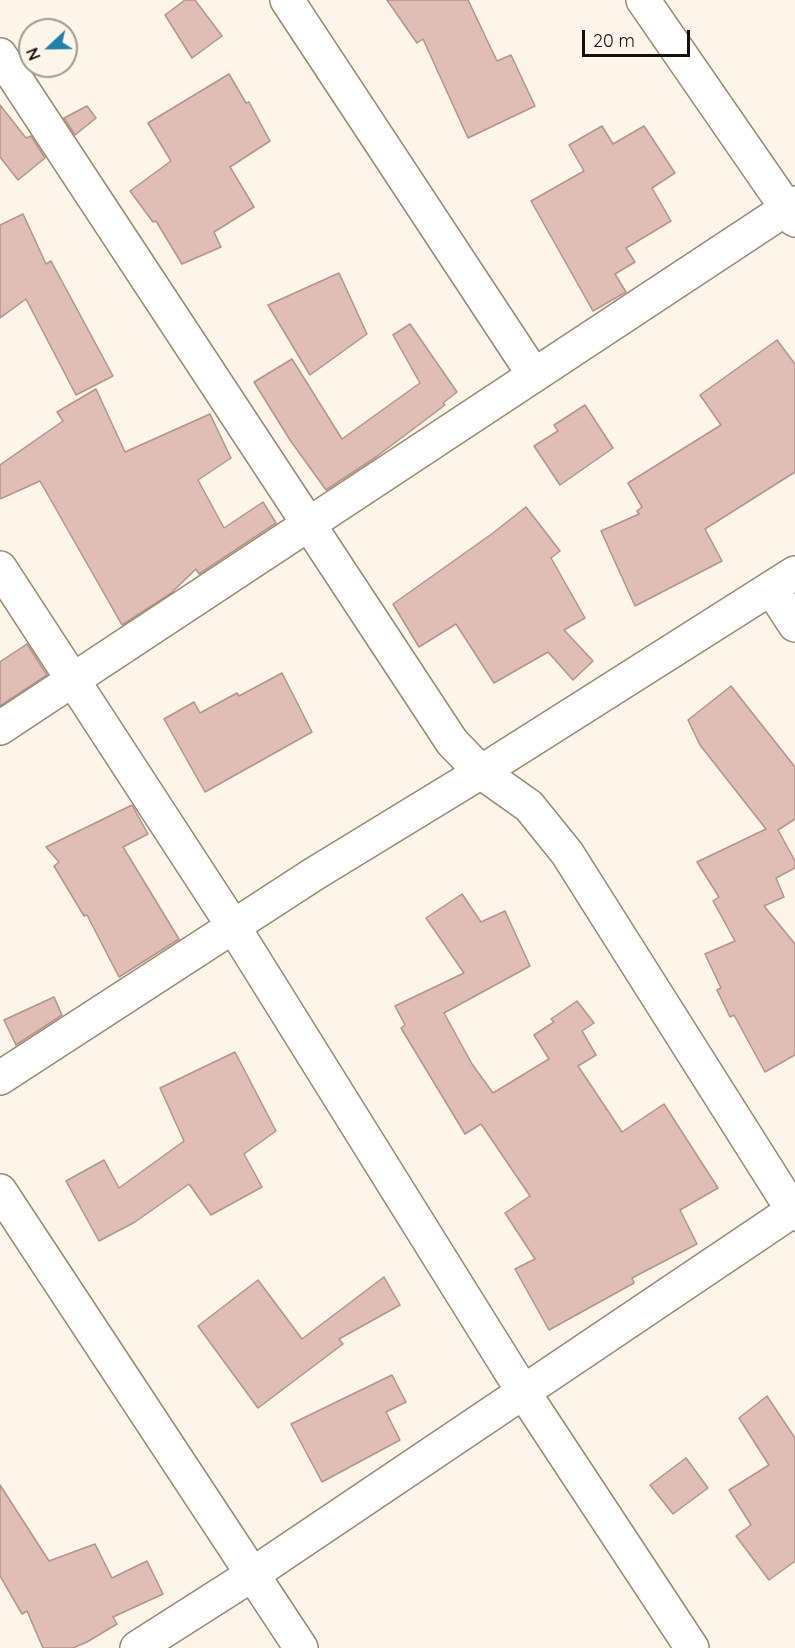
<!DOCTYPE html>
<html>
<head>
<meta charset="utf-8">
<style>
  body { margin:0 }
  #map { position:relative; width:795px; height:1648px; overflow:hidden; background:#fdf4ea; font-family:Quicksand,sans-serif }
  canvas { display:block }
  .north { position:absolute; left:18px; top:18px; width:60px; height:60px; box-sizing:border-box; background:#fdf4ea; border:2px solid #a19990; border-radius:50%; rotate:248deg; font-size:16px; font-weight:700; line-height:24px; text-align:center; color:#171008 }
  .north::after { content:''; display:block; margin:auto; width:21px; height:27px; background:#1d81ab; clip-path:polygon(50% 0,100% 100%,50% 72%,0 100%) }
  .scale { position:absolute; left:582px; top:30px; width:108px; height:27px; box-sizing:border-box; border:3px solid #171008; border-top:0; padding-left:8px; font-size:18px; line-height:21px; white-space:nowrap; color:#171008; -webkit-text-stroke:4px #fdf4ea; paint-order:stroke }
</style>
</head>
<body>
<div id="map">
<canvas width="795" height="1648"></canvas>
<div class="north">N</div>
<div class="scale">20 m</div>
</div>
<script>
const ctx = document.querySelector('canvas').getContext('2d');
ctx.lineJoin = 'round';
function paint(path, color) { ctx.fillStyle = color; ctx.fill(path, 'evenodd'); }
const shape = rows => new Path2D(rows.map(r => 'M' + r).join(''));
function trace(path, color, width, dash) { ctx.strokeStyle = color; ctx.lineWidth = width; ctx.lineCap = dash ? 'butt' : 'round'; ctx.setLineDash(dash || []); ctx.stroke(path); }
const building = shape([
  [185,0,195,0,222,36,192,58,165,15,185,0],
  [387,0,468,0,497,61,511,55,535,106,468,138,423,39,417,43,387,0],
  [229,74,246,103,249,102,270,141,230,167,254,207,214,232,221,247,182,264,156,221,153,222,130,191,171,161,148,123,229,74],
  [0,105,26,138,31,136,45,158,18,180,0,157,0,105],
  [87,106,96,118,75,135,64,118,87,106],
  [602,126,613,144,644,126,675,173,652,188,671,221,626,248,635,262,615,274,626,292,593,311,531,201,584,171,569,145,602,126],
  [23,214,46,264,51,261,113,376,76,395,26,299,0,318,0,225,23,214],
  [339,273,367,334,310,375,268,305,339,273],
  [410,324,457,392,443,403,445,405,376,457,326,490,290,440,254,382,292,359,342,439,420,383,393,335,410,324],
  [777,340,795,364,795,472,705,529,722,561,635,606,601,531,639,514,637,511,642,507,628,483,721,425,700,395,777,340],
  [96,389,125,452,210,414,231,458,198,480,224,528,263,502,276,523,199,574,196,569,170,594,122,625,40,481,0,499,0,465,63,421,57,412,96,389],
  [585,405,613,448,560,485,534,446,558,431,554,425,585,405],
  [526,507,560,551,551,558,585,618,564,630,593,661,573,680,548,652,494,683,456,624,419,647,393,604,493,533,526,507],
  [27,644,47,675,0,706,0,662,27,644],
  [282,673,312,732,205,792,164,719,194,702,200,713,237,693,239,696,282,673],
  [731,686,795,767,795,819,778,830,795,861,795,868,776,878,784,897,764,906,795,944,795,1055,765,1072,734,1015,730,1017,717,990,721,988,705,954,735,941,713,901,719,897,697,862,766,829,700,745,688,720,731,686],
  [132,805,148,834,123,847,179,939,119,977,87,915,84,916,54,866,59,862,46,847,132,805],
  [462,894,481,922,505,911,530,966,444,1013,472,1064,493,1093,549,1059,534,1035,554,1022,551,1019,577,1001,594,1023,582,1031,596,1055,578,1066,622,1132,664,1104,718,1188,680,1210,697,1244,632,1278,634,1283,549,1330,515,1269,535,1259,505,1213,530,1196,481,1124,465,1134,401,1028,405,1025,395,1006,464,973,426,918,462,894],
  [54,997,62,1015,16,1045,4,1020,54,997],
  [235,1052,276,1131,244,1154,262,1187,211,1215,189,1184,135,1222,99,1241,66,1181,104,1160,119,1188,184,1141,160,1088,235,1052],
  [384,1277,400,1305,339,1339,343,1344,258,1408,198,1326,258,1280,302,1339,384,1277],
  [392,1375,406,1402,386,1412,400,1440,322,1482,291,1424,392,1375],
  [767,1396,795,1438,795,1561,769,1580,736,1536,751,1525,729,1490,769,1465,739,1418,767,1396],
  [686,1458,708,1488,673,1514,650,1485,686,1458],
  [0,1485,49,1561,95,1544,112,1578,147,1561,163,1594,113,1617,117,1624,87,1642,73,1648,43,1648,27,1611,22,1614,0,1576,0,1485]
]);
const minor = shape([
  [287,0,534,375],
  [643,0,795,220],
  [0,55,452,742,481,772,529,806,567,853,795,1214],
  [0,568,233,926,524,1393,692,1648],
  [771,588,795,625],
  [0,728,795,203],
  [0,1078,314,874,481,772,795,573],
  [0,1191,301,1648],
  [137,1648,253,1574,795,1209]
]);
paint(building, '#e0beb6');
trace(building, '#b3938b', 1.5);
trace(minor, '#9a8770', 36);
trace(minor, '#fff', 33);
</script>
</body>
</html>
